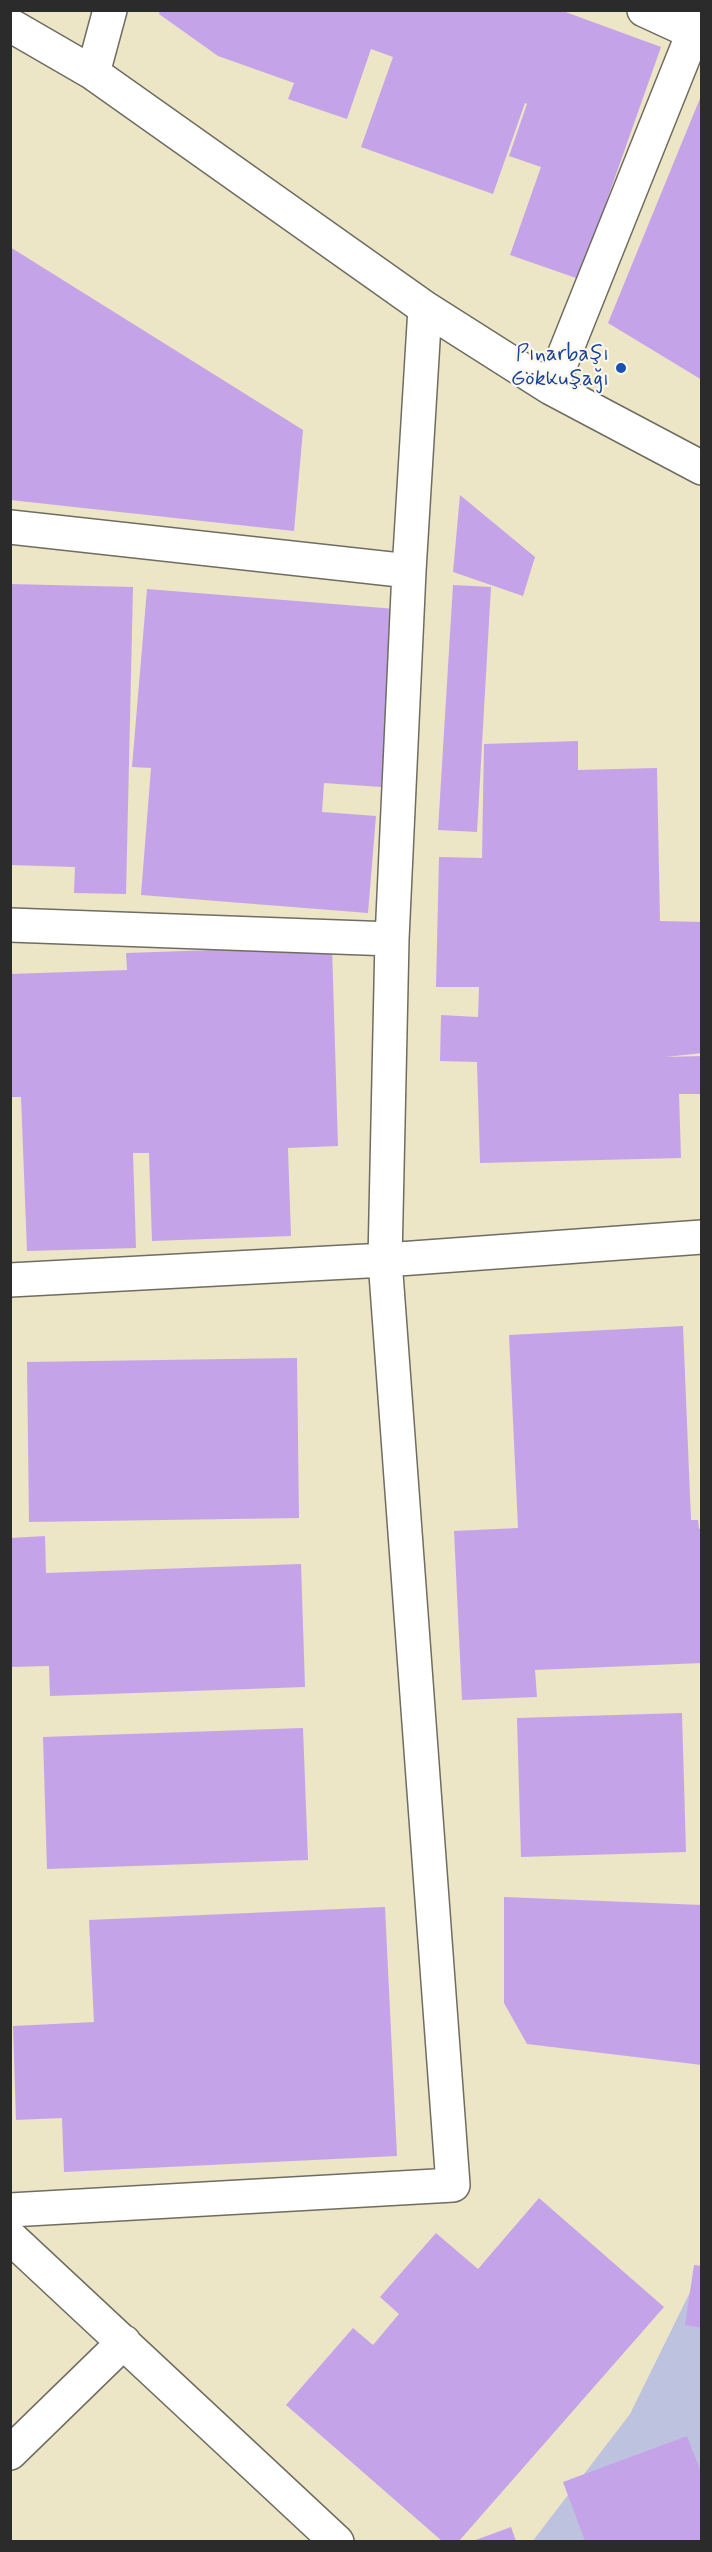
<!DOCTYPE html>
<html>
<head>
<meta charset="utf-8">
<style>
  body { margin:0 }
  #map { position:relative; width:712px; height:2552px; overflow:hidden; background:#ece5c6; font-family:Mynerve,sans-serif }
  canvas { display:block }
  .frame { position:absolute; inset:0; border:12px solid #2b2b2b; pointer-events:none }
</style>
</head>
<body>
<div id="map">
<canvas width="712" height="2552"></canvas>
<div class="frame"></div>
</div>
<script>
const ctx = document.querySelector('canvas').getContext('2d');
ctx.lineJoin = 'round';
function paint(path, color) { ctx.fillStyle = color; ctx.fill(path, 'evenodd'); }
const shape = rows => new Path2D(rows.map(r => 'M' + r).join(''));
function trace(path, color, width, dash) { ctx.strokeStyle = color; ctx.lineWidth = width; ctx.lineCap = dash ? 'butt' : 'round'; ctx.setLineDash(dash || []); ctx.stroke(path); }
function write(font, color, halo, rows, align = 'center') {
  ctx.font = font + ' Mynerve,sans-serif'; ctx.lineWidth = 4.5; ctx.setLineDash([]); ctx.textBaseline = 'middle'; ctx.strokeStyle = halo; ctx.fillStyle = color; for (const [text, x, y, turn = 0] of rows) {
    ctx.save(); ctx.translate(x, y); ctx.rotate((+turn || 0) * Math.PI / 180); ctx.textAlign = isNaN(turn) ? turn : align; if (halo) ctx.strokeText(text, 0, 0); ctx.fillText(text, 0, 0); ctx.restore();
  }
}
const industrial = shape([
  [699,2274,702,2276,701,2541,532,2542,630,2414]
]);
const building = shape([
  [160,10,560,10,661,47,579,279,510,255,541,167,509,156,527,104,525,103,493,194,361,147,393,57,371,49,347,119,288,99,294,83,218,56,159,14],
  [701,96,702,96,702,380,608,323],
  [10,247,303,430,294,531,10,500],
  [460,495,535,557,523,596,453,572],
  [10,584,133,587,126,894,74,893,75,867,10,865],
  [453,585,491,587,477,832,438,830],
  [147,589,396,609,381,787,324,783,322,812,376,816,368,913,141,895,151,768,132,767],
  [578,741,578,770,657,768,660,921,702,922,702,1053,666,1057,702,1056,702,1094,679,1094,681,1158,480,1163,477,1062,440,1061,441,1015,478,1017,479,987,436,987,439,857,482,858,484,744],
  [332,946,338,1146,288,1148,291,1236,152,1241,149,1153,133,1153,136,1248,27,1251,21,1097,10,1097,10,974,127,970,126,953],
  [683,1326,691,1520,698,1520,699,1529,702,1528,702,1663,535,1670,537,1697,462,1700,454,1531,518,1528,509,1335],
  [297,1358,299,1518,29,1522,27,1362],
  [45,1536,46,1573,301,1564,305,1687,50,1696,49,1666,10,1667,10,1538],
  [682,1713,686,1852,521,1857,517,1718],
  [303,1728,308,1860,47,1869,43,1737],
  [504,1897,702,1905,702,2065,527,2044,504,2003],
  [385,1907,397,2156,64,2172,62,2118,16,2120,13,2026,94,2022,89,1920],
  [539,2198,664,2307,459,2541,442,2541,286,2405,353,2328,373,2345,399,2314,380,2297,436,2233,478,2269],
  [694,2265,702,2266,702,2328,685,2325],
  [687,2436,702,2475,702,2541,585,2541,563,2482],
  [511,2527,516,2541,473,2541]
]);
const minor = shape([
  [644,10,694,33],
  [10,25,93,73,425,308,551,388,702,468],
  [93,73,110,10],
  [551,388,702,11],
  [10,527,409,571],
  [10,925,392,939],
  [10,1280,385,1260,702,1237],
  [10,2210,453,2185,385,1260,392,939,409,571,425,308],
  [10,2237,337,2542],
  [10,2453,124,2342]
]);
const markers = [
  [621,368,6,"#1a4fb4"]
];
const transitNames = [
  ["Pınarbaşı",609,355],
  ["Gökkuşağı",609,380]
];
paint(industrial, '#bdc3de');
paint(building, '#c5a3e9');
trace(minor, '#6f6c61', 36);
trace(minor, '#fff', 33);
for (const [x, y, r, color] of markers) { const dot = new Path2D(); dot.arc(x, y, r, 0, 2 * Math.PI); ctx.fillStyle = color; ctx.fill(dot); trace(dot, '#fbf7ec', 2); }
write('22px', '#164399', '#fbf7ec', transitNames, 'right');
</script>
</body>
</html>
